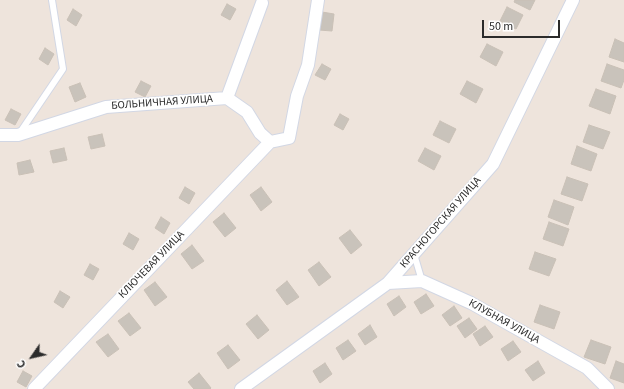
<!DOCTYPE html>
<html>
<head>
<meta charset="utf-8">
<style>
  body { margin:0 }
  #map { position:relative; width:624px; height:389px; overflow:hidden; background:#eee4dc; font-family:"Source Sans 3",sans-serif }
  canvas { display:block }
  .north { position:absolute; left:12px; top:337px; width:40px; height:40px; -webkit-text-stroke:3px #fff; paint-order:stroke; rotate:236deg; font-size:11px; font-weight:700; line-height:16px; text-align:center; color:#2b2b2b }
  .north::after { content:''; display:block; margin:auto; width:14px; height:18px; background:#2b2b2b; clip-path:polygon(50% 0,100% 100%,50% 72%,0 100%) }
  .scale { position:absolute; left:482px; top:20px; width:78px; height:18px; box-sizing:border-box; border:2px solid #2b2b2b; border-top:0; padding-left:5px; font-size:12px; line-height:14px; white-space:nowrap; color:#2b2b2b; -webkit-text-stroke:3px #fff; paint-order:stroke }
</style>
</head>
<body>
<div id="map">
<canvas width="624" height="389"></canvas>
<div class="north">С</div>
<div class="scale">50 m</div>
</div>
<script>
const ctx = document.querySelector('canvas').getContext('2d');
ctx.lineJoin = 'round';
function paint(path, color) { ctx.fillStyle = color; ctx.fill(path, 'evenodd'); }
const shape = rows => new Path2D(rows.map(r => 'M' + r).join(''));
function trace(path, color, width, dash) { ctx.strokeStyle = color; ctx.lineWidth = width; ctx.lineCap = dash ? 'butt' : 'round'; ctx.setLineDash(dash || []); ctx.stroke(path); }
function write(font, color, halo, rows, align = 'center') {
  ctx.font = font + ' "Source Sans 3",sans-serif'; ctx.lineWidth = 3.5; ctx.setLineDash([]); ctx.textBaseline = 'middle'; ctx.strokeStyle = halo; ctx.fillStyle = color; for (const [text, x, y, turn = 0] of rows) {
    ctx.save(); ctx.translate(x, y); ctx.rotate((+turn || 0) * Math.PI / 180); ctx.textAlign = isNaN(turn) ? turn : align; if (halo) ctx.strokeText(text, 0, 0); ctx.fillText(text, 0, 0); ctx.restore();
  }
}
const building = shape([
  [515,0,535,0,530,10,514,2,515,0],
  [227,4,236,9,230,20,221,15,227,4],
  [507,7,523,15,516,29,500,21,507,7],
  [73,9,82,15,76,26,67,20,73,9],
  [322,12,334,14,332,31,319,30,322,12],
  [615,39,624,43,624,62,609,57,615,39],
  [487,44,503,52,496,66,480,57,487,44],
  [45,48,54,54,48,65,39,59,45,48],
  [322,64,331,69,325,80,315,75,322,64],
  [607,64,624,70,624,80,621,88,601,81,607,64],
  [141,81,151,86,145,97,135,92,141,81],
  [467,81,483,89,476,103,460,94,467,81],
  [80,83,86,97,75,102,69,87,80,83],
  [596,89,616,96,610,114,589,106,596,89],
  [11,109,21,114,15,125,5,120,11,109],
  [340,114,349,119,343,130,334,125,340,114],
  [440,121,456,129,449,143,433,135,440,121],
  [589,125,610,132,603,149,583,142,589,125],
  [102,134,105,146,91,149,88,137,102,134],
  [577,146,597,154,591,171,571,164,577,146],
  [64,148,67,160,53,163,50,151,64,148],
  [425,148,441,156,434,170,418,161,425,148],
  [30,160,34,172,19,175,17,163,30,160],
  [567,177,588,184,582,201,561,194,567,177],
  [185,187,195,193,189,204,179,198,185,187],
  [261,187,272,202,261,211,250,195,261,187],
  [554,200,574,207,568,225,548,217,554,200],
  [224,213,236,228,225,237,213,222,224,213],
  [161,217,170,223,164,234,155,228,161,217],
  [549,222,569,229,563,246,543,239,549,222],
  [350,230,362,245,351,254,339,238,350,230],
  [129,233,139,239,133,250,123,244,129,233],
  [192,245,204,261,192,269,181,254,192,245],
  [535,252,556,259,549,276,529,269,535,252],
  [319,262,331,277,319,286,308,270,319,262],
  [90,264,99,269,93,280,84,275,90,264],
  [287,281,299,297,287,305,276,290,287,281],
  [155,282,167,297,155,306,144,290,155,282],
  [60,291,70,297,63,308,54,302,60,291],
  [426,294,434,306,421,314,414,302,426,294],
  [399,296,406,307,394,316,387,304,399,296],
  [540,305,560,312,554,329,534,322,540,305],
  [454,306,462,318,450,326,442,315,454,306],
  [129,313,141,328,130,336,118,321,129,313],
  [257,315,269,330,258,339,246,324,257,315],
  [469,318,477,329,465,338,457,326,469,318],
  [370,325,377,337,365,345,358,334,370,325],
  [485,326,493,337,480,346,473,334,485,326],
  [108,334,119,349,108,357,96,342,108,334],
  [348,340,356,351,343,360,336,348,348,340],
  [591,340,611,347,605,364,584,357,591,340],
  [513,341,521,352,508,361,501,349,513,341],
  [228,345,240,360,228,369,217,353,228,345],
  [538,361,545,373,533,381,525,370,538,361],
  [616,361,624,364,624,383,610,378,616,361],
  [325,363,332,374,320,383,313,371,325,363],
  [23,371,32,376,26,387,17,382,23,371],
  [199,373,211,388,210,389,194,389,188,382,199,373]
]);
const service = shape([
  [19,134,63,69,52,0],
  [414,254,422,281]
]);
const minor = shape([
  [227,98,247,112,260,133,270,142,289,138,297,96,308,65,318,0],
  [0,135,18,135,106,107,227,98,262,3],
  [388,283,422,281,471,303,587,368,608,389],
  [34,389,270,142],
  [241,389,388,283,493,164,573,0]
]);
const streetNames = [
  ["БОЛЬНИЧНАЯ УЛИЦА",162,103,-4],
  ["КРАСНОГОРСКАЯ УЛИЦА",441,223,-49],
  ["КЛЮЧЕВАЯ УЛИЦА",152,265,-46],
  ["КЛУБНАЯ УЛИЦА",504,322,29]
];
paint(building, '#c9c3bb');
trace(building, '#c9c0b6', 1);
trace(service, '#d2d7e4', 8);
trace(minor, '#d2d7e4', 14);
trace(service, '#fff', 6);
trace(minor, '#fff', 12);
write('11px', '#2b2b2b', '#fff', streetNames);
</script>
</body>
</html>
